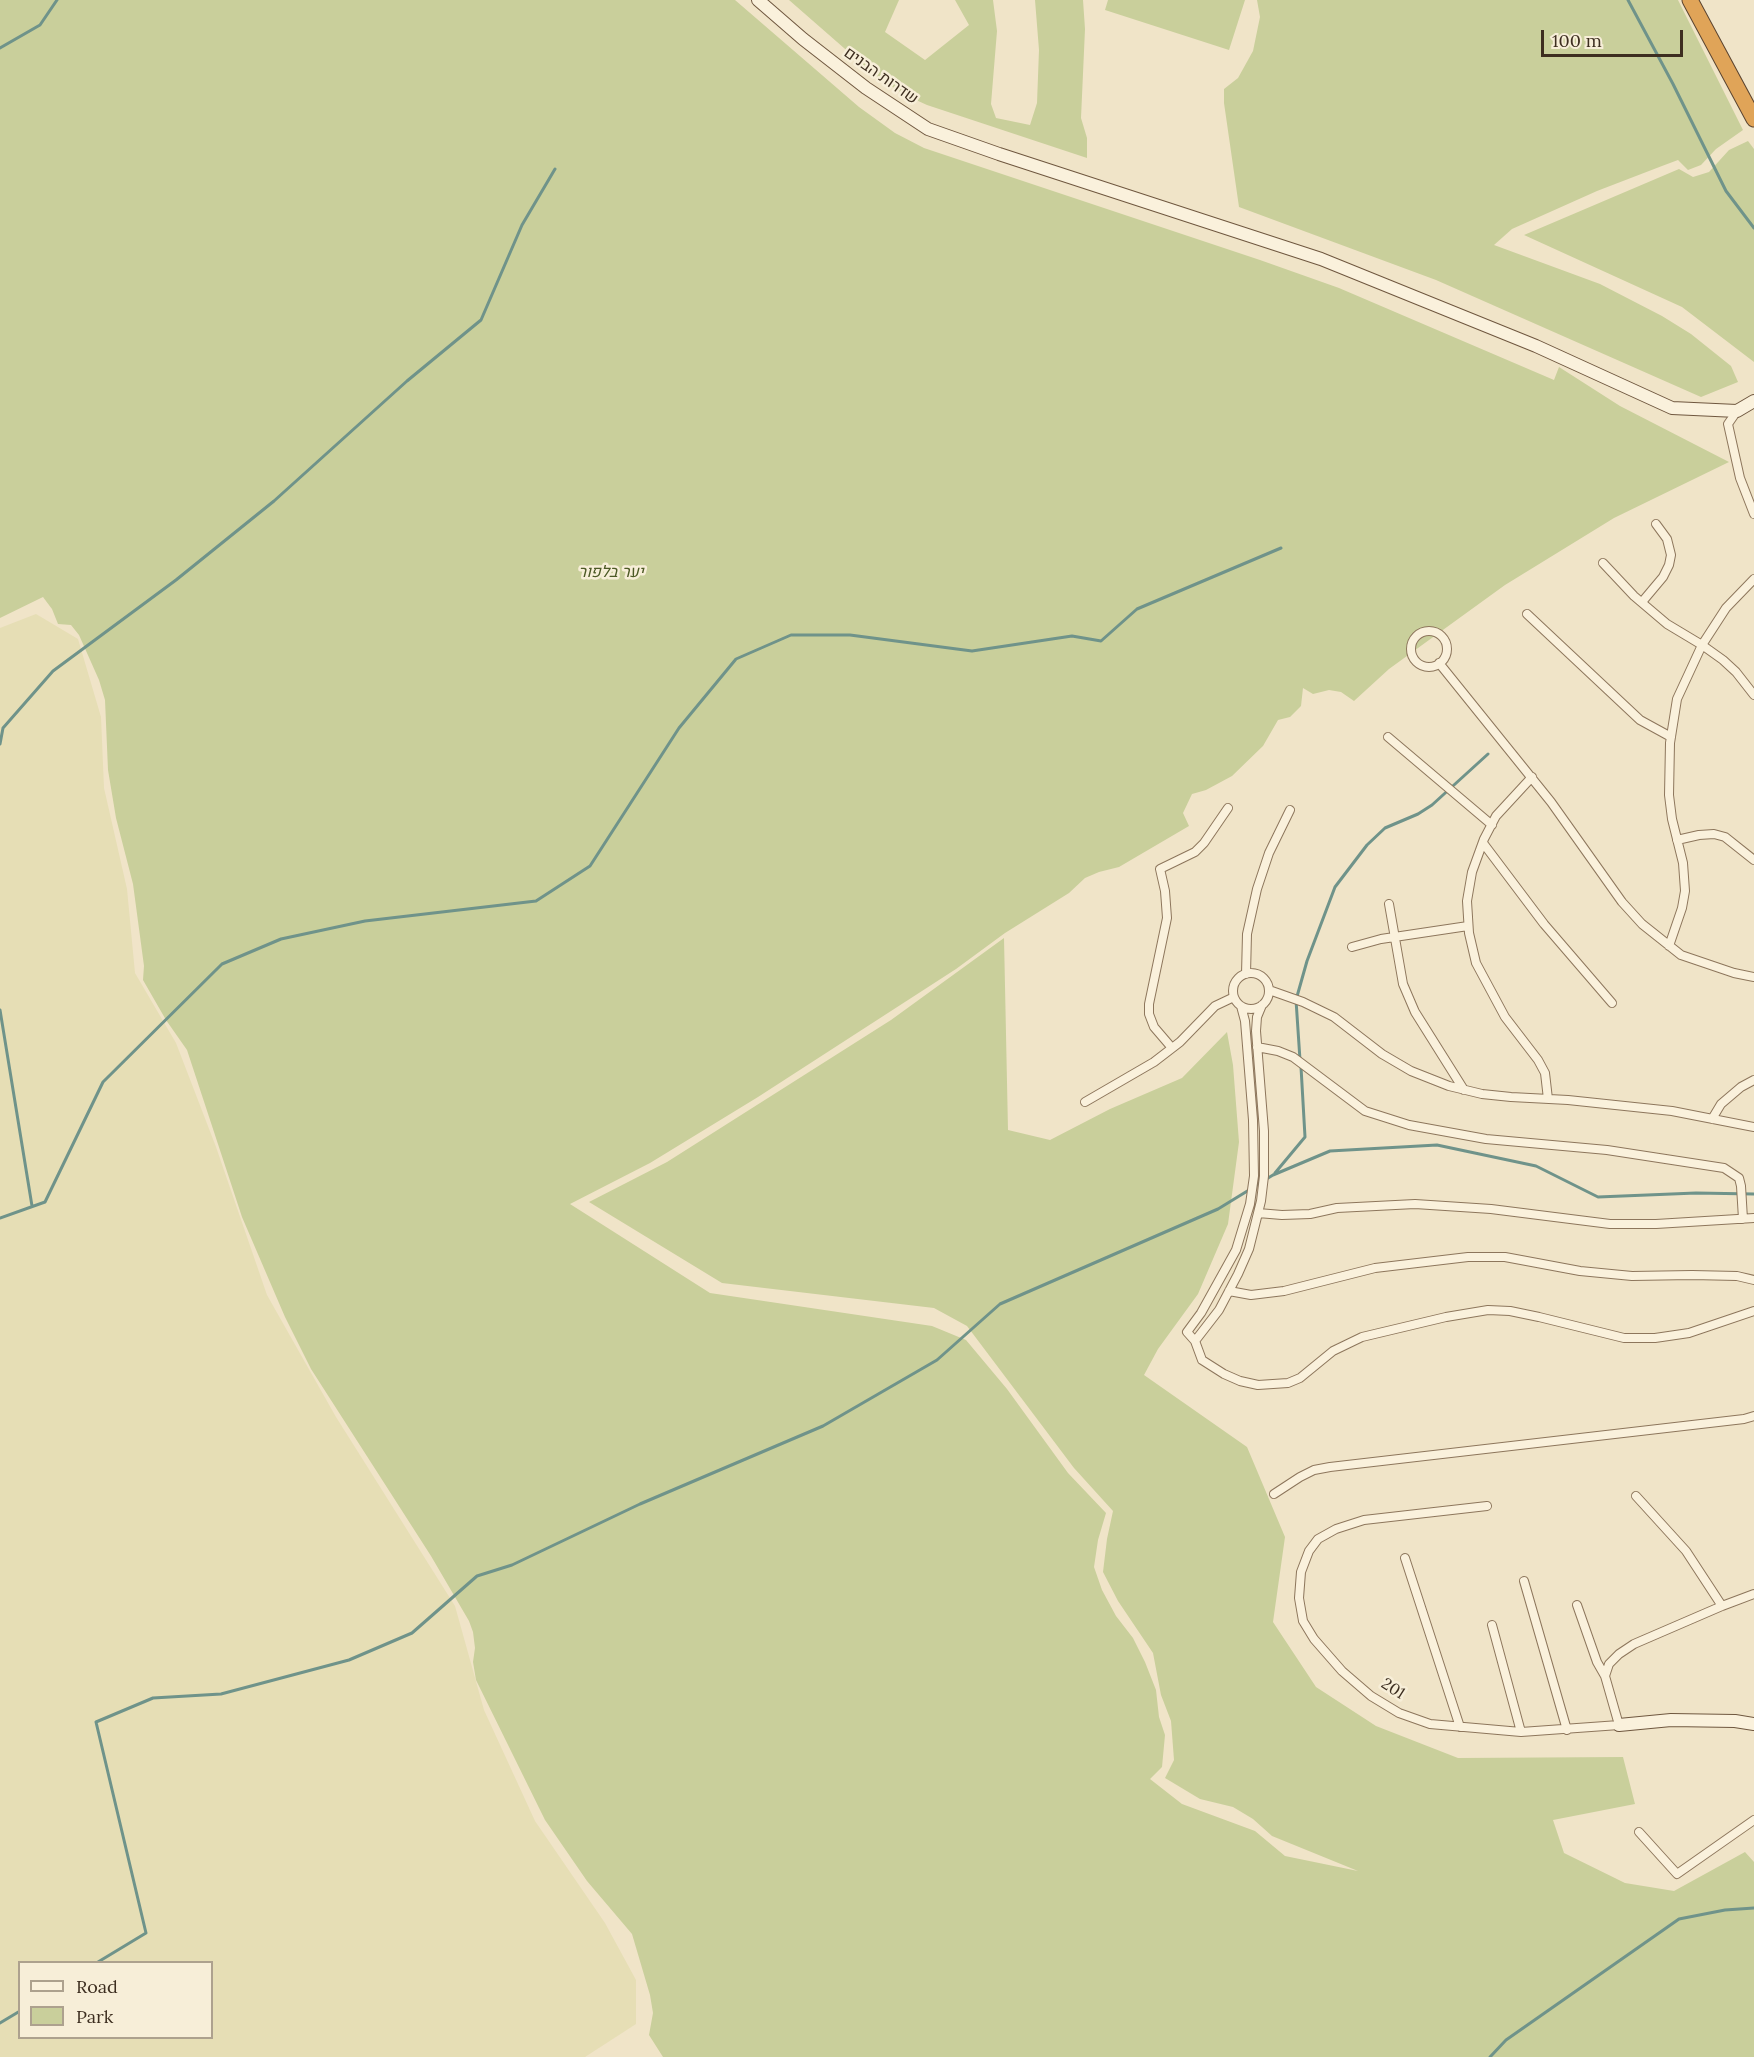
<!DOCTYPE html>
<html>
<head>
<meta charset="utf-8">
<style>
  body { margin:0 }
  #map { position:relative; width:1754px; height:2057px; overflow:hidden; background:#f0e4c8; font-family:Lora,serif }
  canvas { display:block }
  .legend { position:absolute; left:18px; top:1961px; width:195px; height:78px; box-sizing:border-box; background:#f7eed8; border:2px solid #ada18e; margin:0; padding:8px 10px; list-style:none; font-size:18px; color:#3d2e20 }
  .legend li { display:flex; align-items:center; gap:12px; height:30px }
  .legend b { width:30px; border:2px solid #ada18e }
  .scale { position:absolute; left:1541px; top:30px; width:142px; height:27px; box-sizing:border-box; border:3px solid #3d2e20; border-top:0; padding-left:8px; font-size:18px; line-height:21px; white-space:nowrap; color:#3d2e20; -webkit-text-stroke:4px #f7eed8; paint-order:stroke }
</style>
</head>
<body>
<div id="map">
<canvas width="1754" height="2057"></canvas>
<ul class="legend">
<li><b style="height:8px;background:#faf1dc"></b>Road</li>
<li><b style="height:16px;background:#c9cf9b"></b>Park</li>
</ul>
<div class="scale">100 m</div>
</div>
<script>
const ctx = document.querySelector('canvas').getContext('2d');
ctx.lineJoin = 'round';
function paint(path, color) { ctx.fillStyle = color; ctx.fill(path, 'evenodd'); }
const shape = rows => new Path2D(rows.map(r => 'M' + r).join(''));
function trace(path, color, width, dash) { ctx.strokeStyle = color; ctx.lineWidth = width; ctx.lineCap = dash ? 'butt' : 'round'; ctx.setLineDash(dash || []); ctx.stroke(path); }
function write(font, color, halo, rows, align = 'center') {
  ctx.font = font + ' Lora,Heebo,serif'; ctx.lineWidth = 5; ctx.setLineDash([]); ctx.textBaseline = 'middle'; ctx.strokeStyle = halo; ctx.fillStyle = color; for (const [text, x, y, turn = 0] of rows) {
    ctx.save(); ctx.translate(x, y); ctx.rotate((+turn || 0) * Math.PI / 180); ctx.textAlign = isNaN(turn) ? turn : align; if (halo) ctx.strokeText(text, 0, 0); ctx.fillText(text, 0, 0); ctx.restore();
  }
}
const farmland = shape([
  [36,614,78,639,101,717,104,788,127,889,135,973,176,1043,216,1147,267,1295,336,1417,455,1606,484,1710,535,1821,605,1923,636,1980,636,2024,585,2057,0,2057,0,628],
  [20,1962,212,1962,212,2038,20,2038]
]);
const green = shape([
  [0,0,735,0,859,107,895,133,924,148,1260,260,1339,288,1554,380,1559,367,1620,406,1729,462,1614,518,1505,585,1389,669,1354,701,1341,692,1329,690,1313,694,1303,688,1301,706,1290,717,1278,720,1263,746,1232,776,1206,790,1192,794,1183,813,1189,826,1119,867,1099,872,1085,878,1069,893,1005,933,956,969,758,1097,650,1163,570,1204,710,1293,932,1326,966,1340,1007,1389,1068,1473,1106,1513,1098,1540,1094,1567,1102,1590,1116,1616,1133,1638,1145,1662,1156,1690,1159,1717,1165,1735,1162,1767,1150,1779,1182,1804,1255,1831,1285,1856,1358,1871,1272,1836,1253,1819,1233,1807,1200,1799,1165,1778,1174,1760,1171,1721,1161,1695,1153,1653,1118,1601,1103,1572,1107,1539,1113,1511,1074,1468,967,1326,934,1308,722,1283,589,1202,667,1162,891,1020,1004,938,1008,1130,1050,1140,1110,1109,1182,1078,1227,1032,1233,1065,1239,1142,1228,1224,1198,1294,1158,1349,1144,1375,1247,1447,1285,1537,1273,1622,1316,1687,1376,1726,1458,1758,1623,1757,1635,1804,1553,1820,1564,1853,1625,1883,1674,1891,1745,1852,1754,1862,1754,2057,663,2057,649,2035,653,2013,650,1995,632,1934,587,1881,545,1820,476,1680,473,1662,475,1648,473,1632,469,1621,431,1556,311,1369,285,1317,242,1217,187,1050,166,1020,143,980,144,966,133,884,116,818,108,770,105,700,99,680,79,635,71,625,58,624,52,609,43,597,0,618],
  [789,0,899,0,885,32,925,60,969,25,955,0,993,0,997,31,991,104,996,118,1030,125,1037,103,1039,50,1035,0,1083,0,1085,29,1081,118,1087,138,1087,158,927,105,905,95,876,76],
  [1108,0,1245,0,1229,50,1105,10],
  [1257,0,1678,0,1743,130,1716,149,1701,165,1688,170,1678,160,1662,166,1597,191,1512,229,1494,245,1600,284,1662,316,1691,334,1731,366,1738,382,1701,397,1436,280,1239,207,1224,103,1224,89,1238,78,1253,51,1260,17],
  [1748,141,1754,149,1754,362,1682,307,1524,235,1679,169,1693,177,1709,172,1729,150]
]);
const stream = shape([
  [1628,0,1673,84,1726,191,1754,228],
  [0,48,40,25,57,0],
  [0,744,3,728,53,671,176,580,274,501,407,381,481,320,522,225,555,169],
  [0,1010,32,1206],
  [1300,1060,1296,1000,1307,961,1335,887,1367,845,1385,828,1418,814,1432,805,1488,754],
  [1275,1173,1305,1137,1301,1067],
  [1255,1186,1273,1175,1330,1151,1437,1145,1536,1166,1598,1197,1696,1193,1754,1194],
  [0,1218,45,1202,103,1082,222,964,281,939,365,921,536,901,590,866,679,728,736,659,791,635,850,635,972,651,1072,636,1101,641,1137,609,1281,548],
  [98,1962,146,1933,96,1722,153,1698,221,1694,349,1660,412,1633,477,1576,512,1565,640,1504,823,1426,937,1360,1000,1304,1218,1209,1249,1190],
  [0,2023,20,2011],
  [1490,2057,1506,2040,1679,1919,1725,1910,1754,1908]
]);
const street = shape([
  [1737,411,1728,424,1740,478,1754,514],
  [1603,563,1634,596,1667,624,1702,645,1726,608,1754,579],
  [1642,602,1663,577,1669,565,1671,555,1667,539,1656,524],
  [1527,614,1640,720,1671,737],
  '1411 649a18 18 0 1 1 36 0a18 18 0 1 1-36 0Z',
  [1439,663,1551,802,1622,902,1642,924,1681,955,1734,973,1754,977],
  [1388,737,1492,825],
  [1532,777,1496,816,1484,839,1472,872,1467,901,1469,933,1476,963,1505,1017,1538,1060,1545,1073,1548,1099],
  [1677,840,1699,835,1714,834,1725,837,1754,860],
  [1483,843,1544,924,1612,1003],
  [1389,904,1403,984,1415,1012,1464,1090],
  [1669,946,1682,908,1685,891,1683,863,1672,819,1669,795,1670,743,1677,699,1702,645,1723,660,1736,672,1754,695],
  [1352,947,1381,939,1468,926],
  '1233 991a18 18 0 1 1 36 0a18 18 0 1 1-36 0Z',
  [1246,974,1247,934,1257,889,1269,853,1290,810],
  [1269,990,1303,1002,1334,1017,1382,1054,1411,1071,1449,1086,1482,1094,1511,1097,1568,1100,1672,1111,1754,1127],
  [1241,1006,1245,1021,1253,1120,1254,1176,1250,1204,1236,1250,1201,1313,1187,1332,1195,1341,1202,1360,1224,1374,1240,1381,1258,1385,1288,1383,1300,1378,1333,1351,1362,1337,1446,1317,1488,1310,1510,1311,1539,1317,1624,1338,1655,1338,1689,1333,1754,1311],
  [1257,1047,1278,1051,1293,1057,1365,1111,1409,1125,1486,1139,1607,1150,1724,1168,1739,1178,1741,1186,1743,1219],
  [1172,1048,1154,1027,1149,1014,1149,1004,1167,918,1165,891,1160,869,1195,852,1204,843,1228,808],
  [1085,1102,1154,1062,1180,1042,1215,1006,1234,997],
  [1712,1119,1721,1104,1741,1087,1754,1080],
  [1258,1213,1282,1215,1310,1214,1337,1208,1415,1204,1491,1209,1610,1224,1656,1224,1754,1218],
  [1229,1291,1251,1295,1284,1291,1375,1268,1468,1257,1505,1257,1580,1271,1632,1276,1692,1275,1737,1276,1754,1280],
  [1195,1341,1219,1310,1238,1274,1249,1249,1261,1201,1264,1176,1264,1131,1256,1031,1257,1017,1262,1005],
  [1274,1494,1300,1477,1314,1470,1330,1467,1744,1419,1754,1416],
  [1636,1496,1686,1551,1722,1606],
  [1487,1506,1364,1520,1336,1529,1318,1539,1309,1551,1301,1572,1299,1598,1303,1621,1314,1639,1342,1671,1371,1696,1399,1713,1430,1724,1521,1732,1619,1725,1605,1676,1597,1662,1577,1605],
  [1405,1558,1460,1727],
  [1524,1581,1567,1730],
  [1492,1625,1521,1732],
  [1605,1676,1609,1664,1619,1654,1634,1644,1722,1606,1754,1594],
  [1639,1832,1677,1874,1754,1820]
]);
const secondary = shape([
  [758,0,803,39,866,88,928,129,999,154,1321,259,1536,346,1672,408,1737,411,1754,401],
  [1619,1725,1671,1720,1735,1721,1754,1724]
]);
const highway = shape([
  [1690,0,1754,119]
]);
const streetNames = [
  ["שדרות הבנים",881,76,35],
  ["201",1393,1689,33]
];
const parkNames = [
  ["יער בלפור",611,572]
];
paint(farmland, '#e6deb5');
paint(green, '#c9cf9b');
trace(stream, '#6f938a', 3);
trace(street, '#8d765c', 10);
trace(secondary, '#6f573f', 14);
trace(highway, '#5b4430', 17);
trace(street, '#faf1dc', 8);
trace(secondary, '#faf1dc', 12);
trace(highway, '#e0a458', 15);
write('16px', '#3d2e20', '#f7eed8', streetNames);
write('italic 16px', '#4d5a26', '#f7eed8', parkNames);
</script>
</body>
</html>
